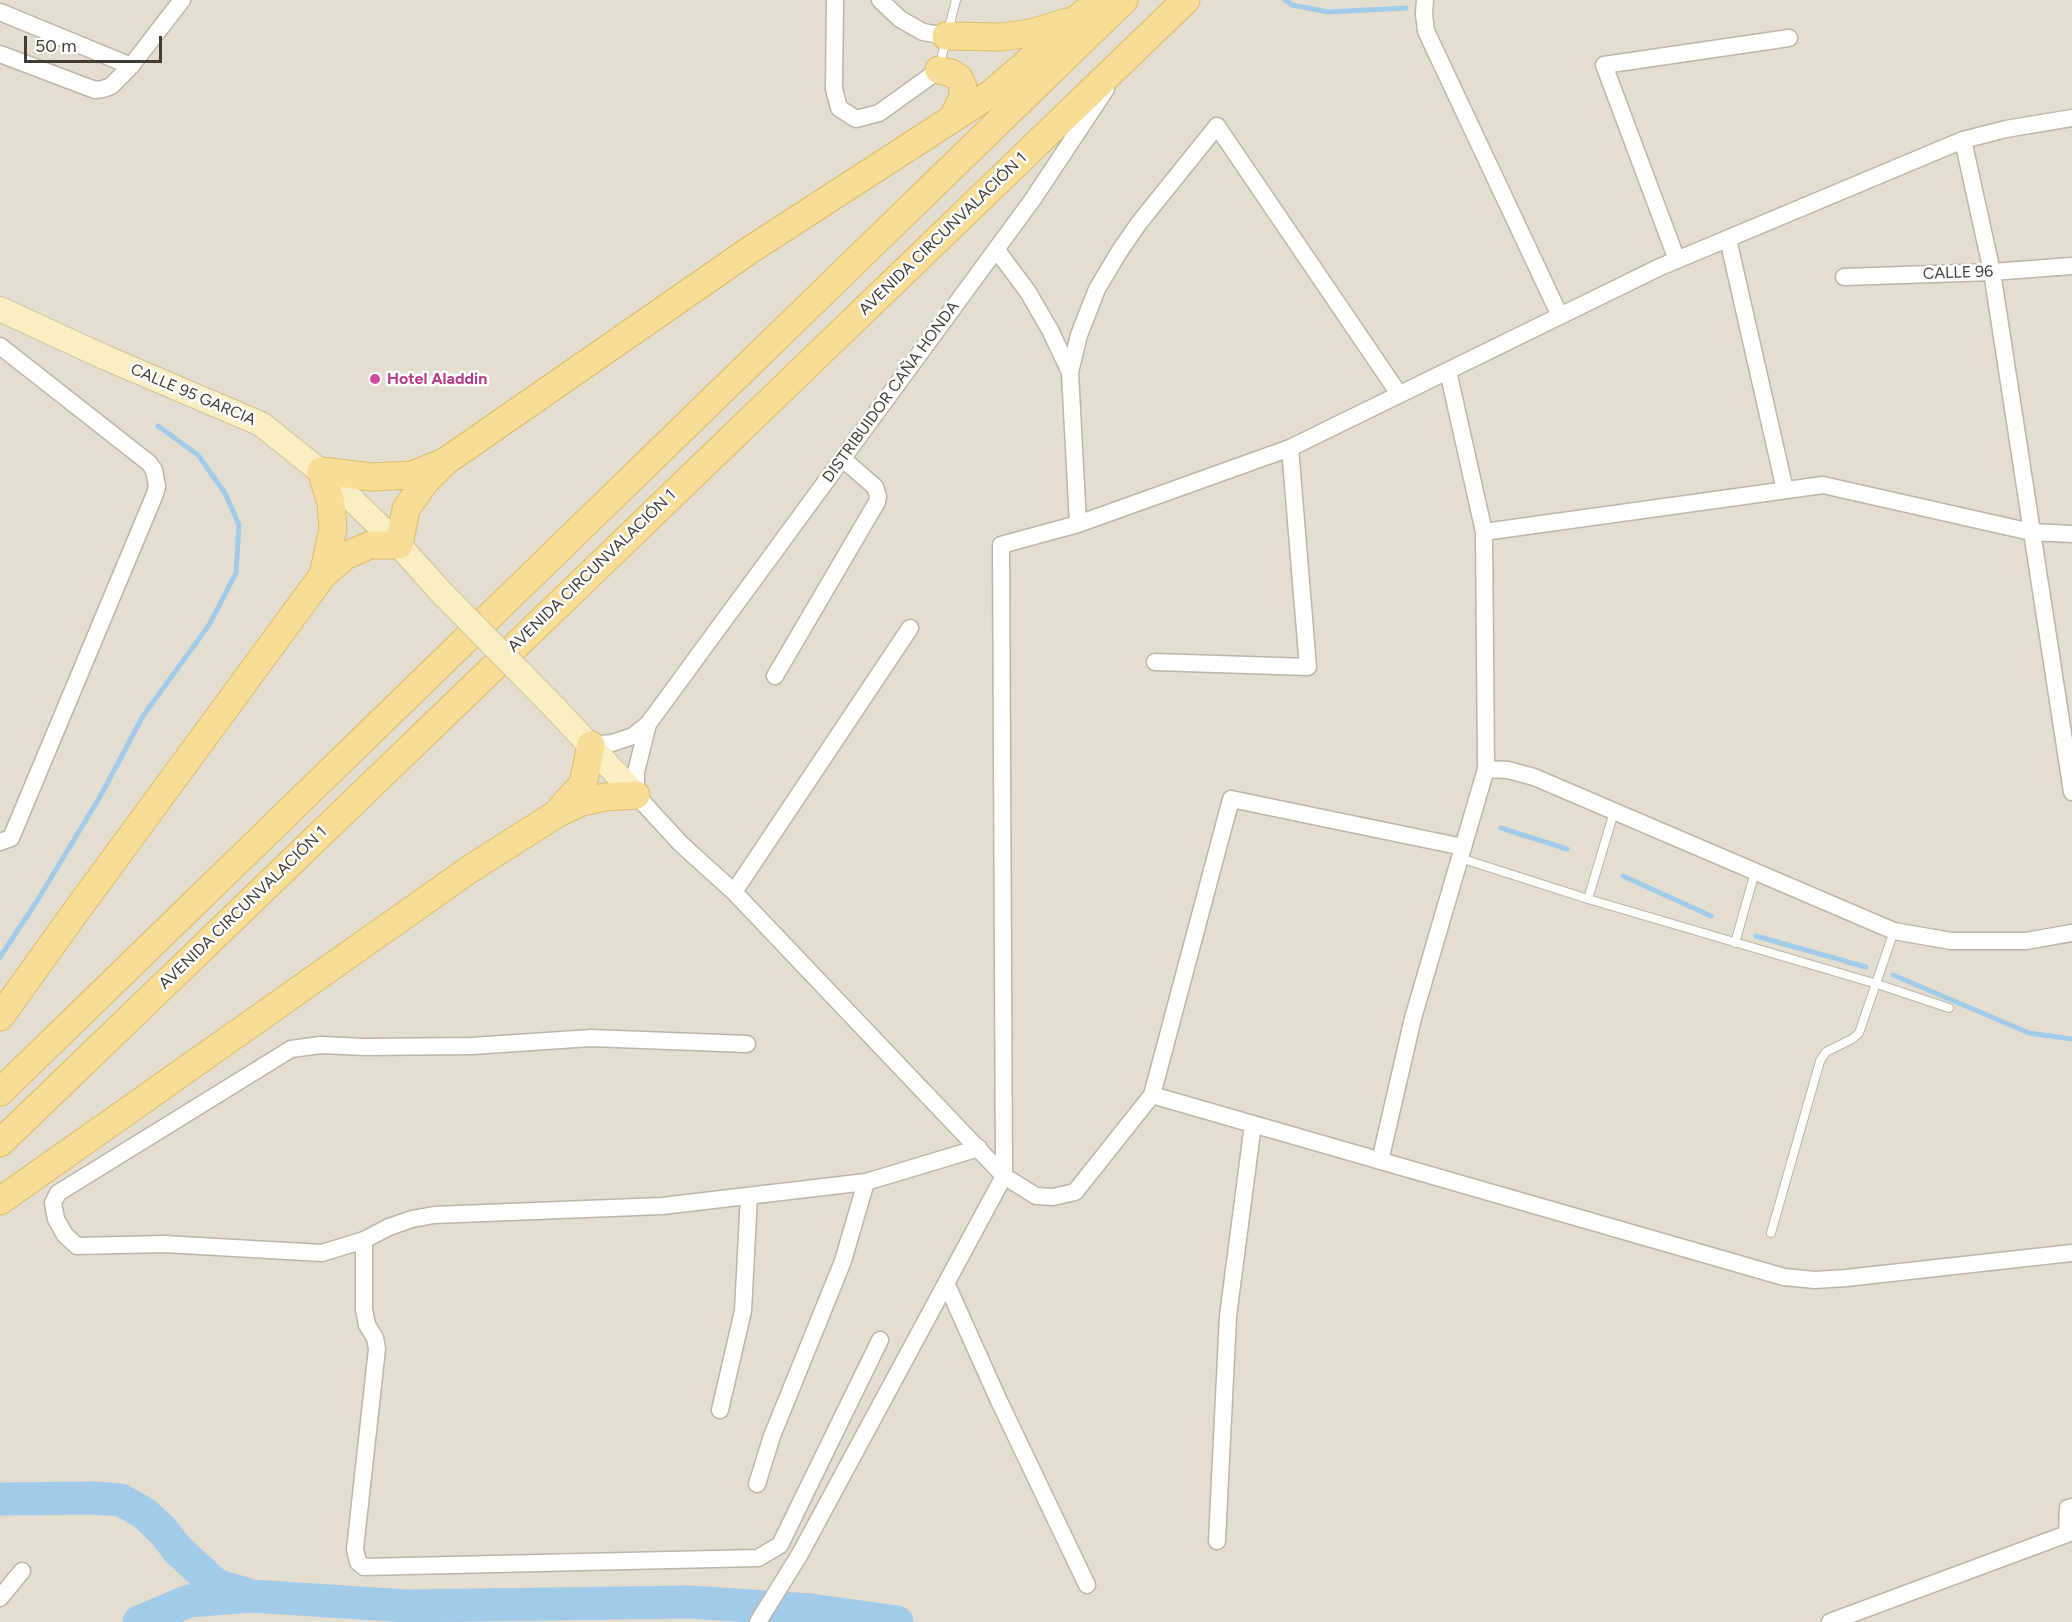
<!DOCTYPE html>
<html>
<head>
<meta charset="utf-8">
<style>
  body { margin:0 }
  #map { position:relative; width:2072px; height:1622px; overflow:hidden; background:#f0ece3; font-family:Figtree,sans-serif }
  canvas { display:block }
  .scale { position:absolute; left:24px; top:36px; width:138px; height:27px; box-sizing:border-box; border:3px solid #413c34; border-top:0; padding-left:8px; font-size:18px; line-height:21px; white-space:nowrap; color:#413c34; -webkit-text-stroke:4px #fff; paint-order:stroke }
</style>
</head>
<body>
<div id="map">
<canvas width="2072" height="1622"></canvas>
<div class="scale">50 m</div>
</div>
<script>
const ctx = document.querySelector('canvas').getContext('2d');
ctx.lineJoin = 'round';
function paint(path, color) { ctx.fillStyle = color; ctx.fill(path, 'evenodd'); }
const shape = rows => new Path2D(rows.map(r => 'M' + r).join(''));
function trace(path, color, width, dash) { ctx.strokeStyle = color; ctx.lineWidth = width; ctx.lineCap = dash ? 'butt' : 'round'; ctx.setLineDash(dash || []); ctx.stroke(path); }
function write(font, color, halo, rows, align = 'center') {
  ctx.font = font + ' Figtree,sans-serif'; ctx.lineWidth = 5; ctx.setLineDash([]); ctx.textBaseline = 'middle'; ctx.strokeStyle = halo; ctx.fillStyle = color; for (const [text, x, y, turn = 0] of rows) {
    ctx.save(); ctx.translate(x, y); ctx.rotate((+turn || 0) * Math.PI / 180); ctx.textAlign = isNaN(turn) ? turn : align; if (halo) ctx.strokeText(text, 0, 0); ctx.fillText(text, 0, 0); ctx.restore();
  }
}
const residential = shape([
  [0,0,2072,0,2072,1622,0,1622]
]);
const stream = shape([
  [1285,0,1292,5,1328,12,1406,8],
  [1501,828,1567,849],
  [1623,876,1711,916],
  [1756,936,1866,967],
  [0,957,37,901,101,795,143,716,209,625,236,573,239,525,225,493,198,455,158,426],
  [1893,975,2029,1033,2072,1039],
  [0,1506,92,1499,117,1508,161,1539,251,1596]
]);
const river = shape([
  [0,1499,95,1498,121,1500,144,1513,163,1531,178,1550,216,1585,246,1594],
  [139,1622,189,1601,251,1596,407,1606,690,1602,811,1610,897,1622]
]);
const lane = shape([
  [939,67,956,0],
  [1460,858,1588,899,1877,984,1949,1008],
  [1588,899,1614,812],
  [1735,943,1755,872],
  [1771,1233,1820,1061,1826,1052,1852,1039,1859,1033,1894,931]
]);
const street = shape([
  [835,0,834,89,839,108,856,119,879,113,939,70],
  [880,0,900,19,923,32,946,36],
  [1425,0,1424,14,1426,31,1560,316],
  [0,12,131,66],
  [0,54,95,90,103,89,111,86,131,66,182,0],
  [1963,140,1992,272,2072,792],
  [1728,239,1785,490],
  [996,249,1028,292,1050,330,1070,372],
  [1677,260,1604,65,1789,38],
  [1844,277,1992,272,2072,266],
  [0,346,149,463,154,470,157,486,155,494,11,838,0,842],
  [1078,524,1070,372,1079,335,1097,289,1119,252,1139,223,1217,126,1399,394],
  [1484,532,1823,485,2031,532,2072,534],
  [1155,662,1308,667,1290,448],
  [775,676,877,502,878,496,875,487,843,459],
  [648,724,636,772,636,795,681,844,734,892,1004,1176,1036,1196,1053,1197,1075,1192,1152,1095,1784,1277,1815,1280,1846,1278,2072,1253],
  [591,745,612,743,633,736,648,724,1033,199,1106,89],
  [1486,769,1508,770,1534,777,1894,931,1951,941,2026,941,2072,933],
  [734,892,910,628],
  [747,1044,591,1038,472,1046,365,1047,321,1045,291,1049,58,1193,53,1203,56,1219,65,1235,77,1246,164,1244,322,1253,364,1240,389,1227,412,1219,434,1215,662,1206,866,1182,979,1148],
  [1152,1095,1231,799,1463,847],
  [1380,1161,1413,1018,1486,769,1484,532,1448,371],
  [364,1240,364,1309,367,1325,375,1338,377,1349,355,1549,358,1562,364,1567,758,1558,780,1545,880,1340],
  [947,1285,999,1401,1087,1585],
  [720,1410,743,1311,749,1196],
  [757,1484,772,1436,843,1261,866,1182],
  [1217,1541,1228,1316,1253,1124],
  [0,1598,22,1571],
  [758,1622,800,1554,1004,1176,1001,545,1078,524,1290,448,1660,267,1963,140,2006,129,2072,118],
  [1830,1622,2067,1534,2068,1508,2072,1507]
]);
const secondary = shape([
  [0,309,104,357,261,424,335,483,399,545,440,591],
  [554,707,636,795]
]);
const primary = shape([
  [946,36,1001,37,1031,33,1067,22],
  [939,70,951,73,959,78,963,87,963,96,953,118],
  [323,575,333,529,331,503,321,471,372,477,412,475,442,463],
  [560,809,583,784,591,745],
  [0,1017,77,910,323,575,345,556,370,545,399,545,406,509,425,482,446,461,750,250,992,93,1099,0],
  [0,1092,1124,0],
  [0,1143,1186,0],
  [0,1201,470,869,558,813,582,802,605,797,636,795]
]);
const secondaryBridge = shape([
  [440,591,554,707]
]);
const markers = [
  [375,379,6,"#d1479c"]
];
const streetNames = [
  ["AVENIDA CIRCUNVALACIÓN 1",943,234,-44],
  ["CALLE 96",1958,273,-2],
  ["DISTRIBUIDOR CAÑA HONDA",891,392,-54],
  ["CALLE 95 GARCIA",193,395,23],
  ["AVENIDA CIRCUNVALACIÓN 1",592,571,-44],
  ["AVENIDA CIRCUNVALACIÓN 1",243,908,-44]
];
const hotelNames = [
  ["Hotel Aladdin",387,379]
];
paint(residential, '#e4ded1');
trace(stream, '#a2cbea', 5);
trace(river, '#a2cbea', 33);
trace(lane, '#bbb4a7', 10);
trace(street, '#bbb4a7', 19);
trace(secondary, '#cdc096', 26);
trace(primary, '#daba67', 29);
trace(lane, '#fff', 8);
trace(street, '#fff', 16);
trace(secondary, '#faeec3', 24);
trace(primary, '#f7dd95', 27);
trace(secondaryBridge, '#cdc096', 26, []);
trace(secondaryBridge, '#faeec3', 24);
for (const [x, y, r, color] of markers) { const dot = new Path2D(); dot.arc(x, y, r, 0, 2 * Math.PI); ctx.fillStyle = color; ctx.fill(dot); trace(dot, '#fff', 2); }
write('16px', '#413c34', '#fff', streetNames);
write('bold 16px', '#b23c85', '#fff', hotelNames, 'left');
</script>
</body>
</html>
